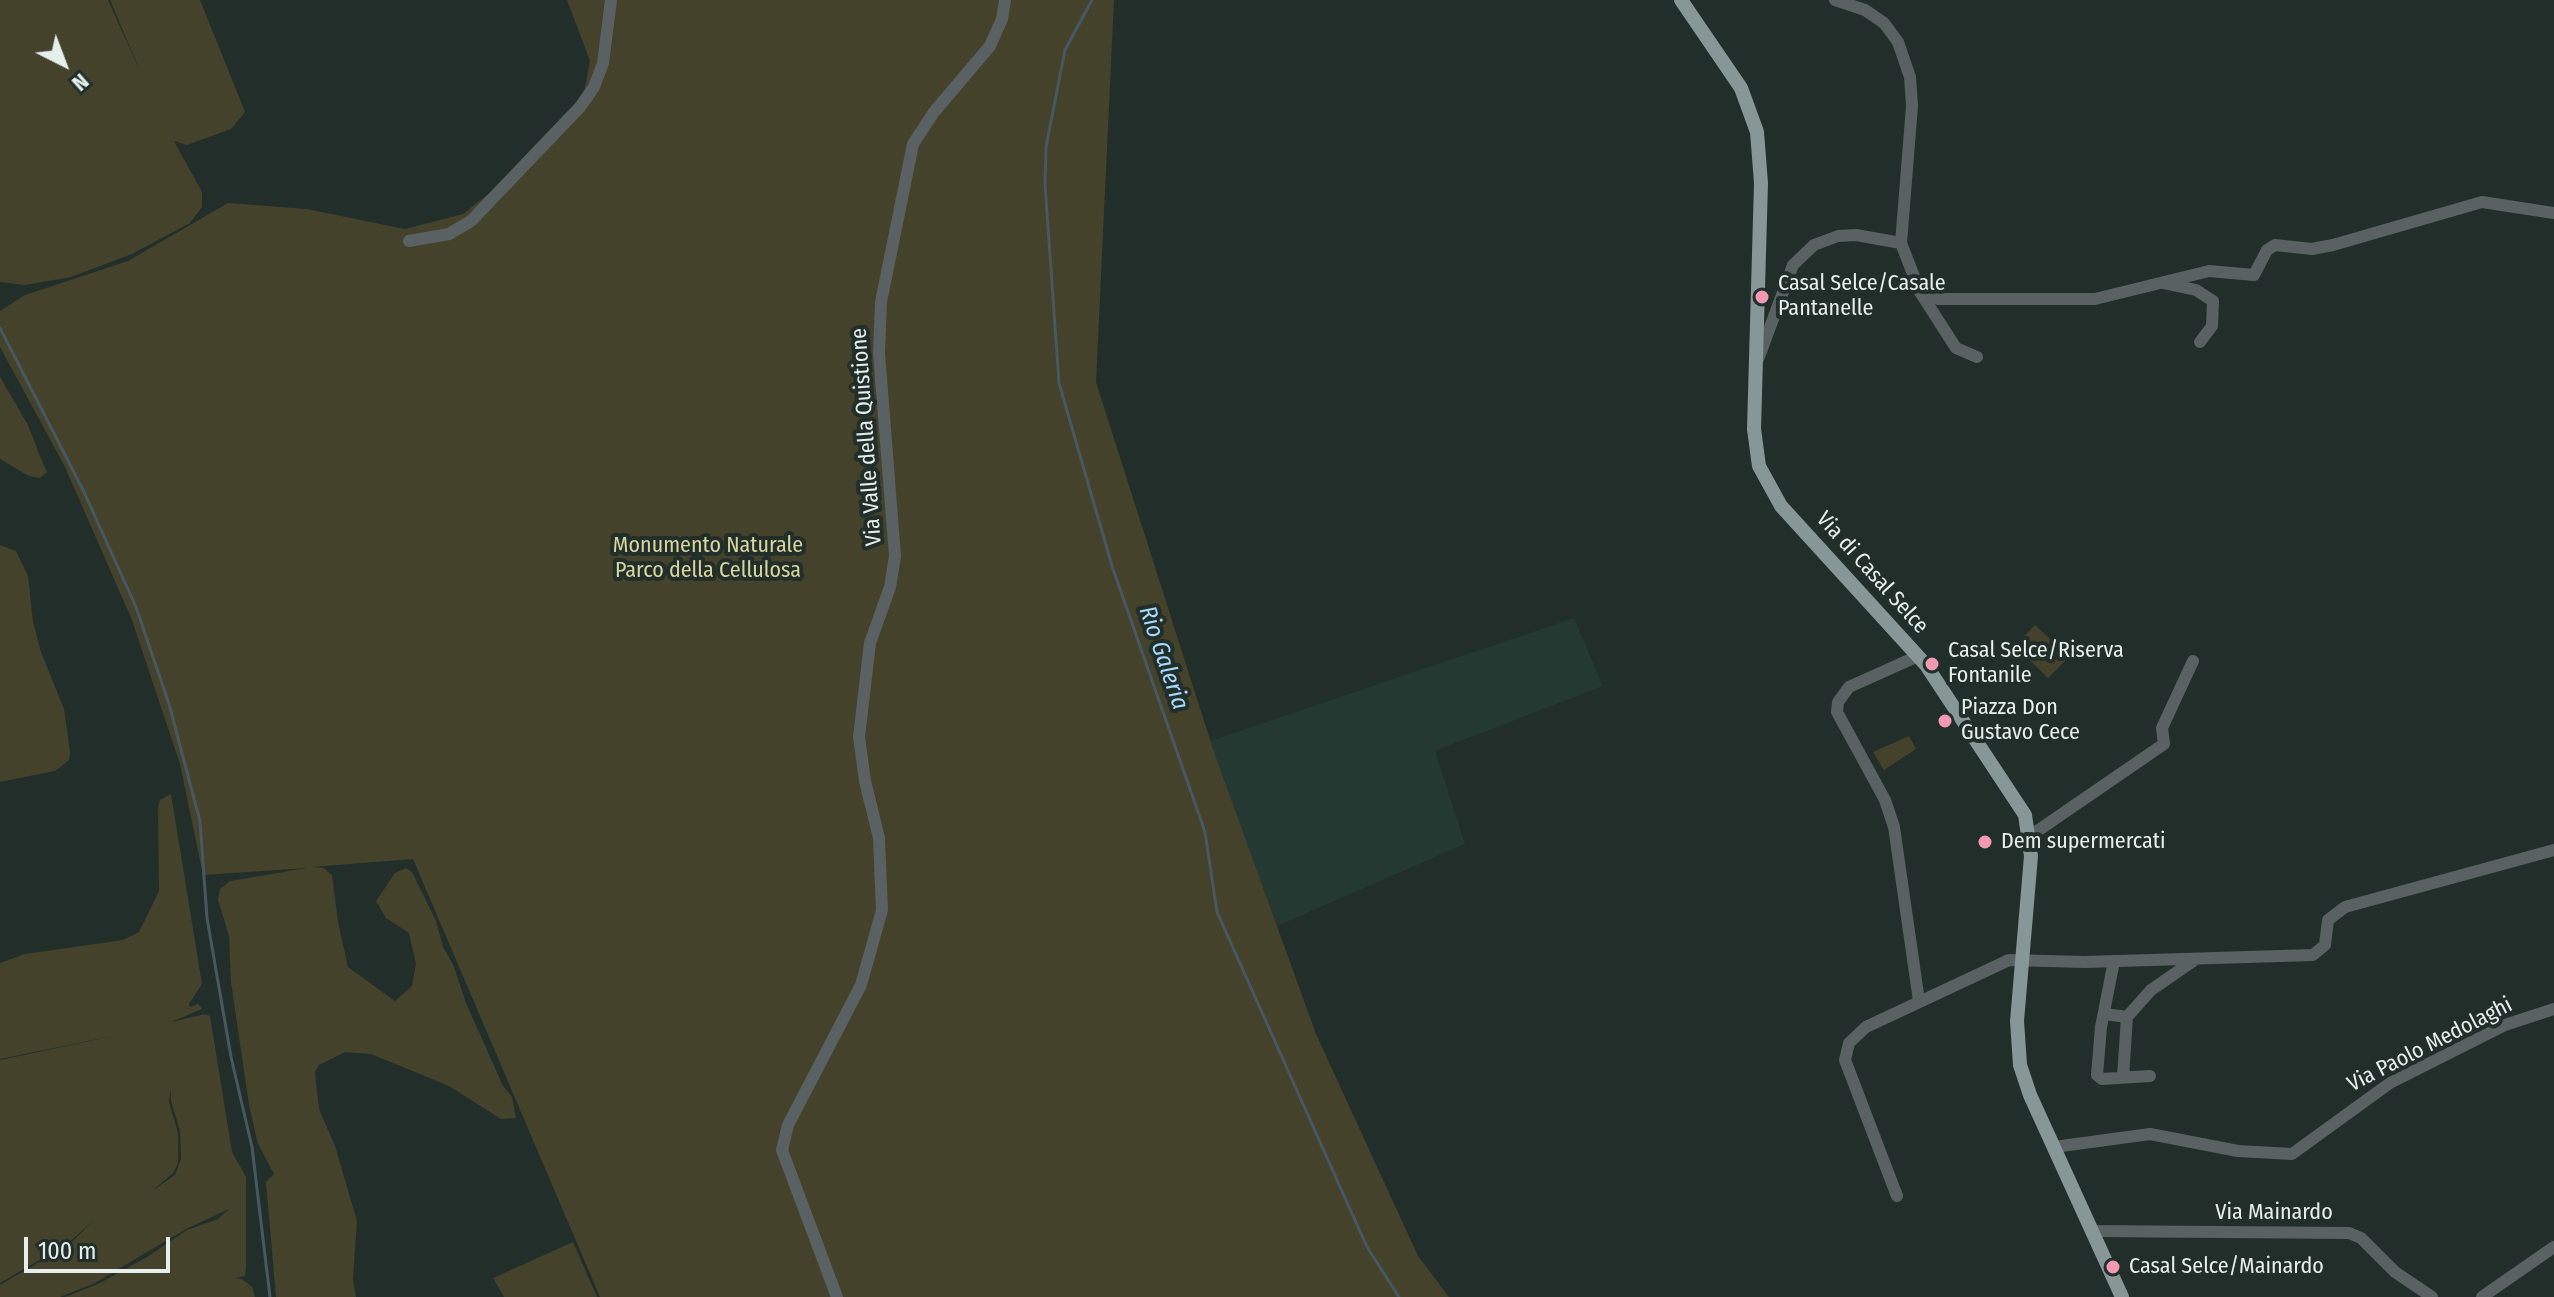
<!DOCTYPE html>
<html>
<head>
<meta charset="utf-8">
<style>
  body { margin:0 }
  #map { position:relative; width:2554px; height:1297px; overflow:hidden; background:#212e2a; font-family:"Fira Sans Condensed",sans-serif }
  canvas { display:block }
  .north { position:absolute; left:24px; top:24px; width:80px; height:80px; -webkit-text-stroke:6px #212e2a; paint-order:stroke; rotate:138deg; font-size:22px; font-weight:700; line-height:32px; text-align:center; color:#e6efec }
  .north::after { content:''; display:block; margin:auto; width:28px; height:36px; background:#e6efec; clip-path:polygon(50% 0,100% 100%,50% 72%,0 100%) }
  .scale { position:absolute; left:24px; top:1237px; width:146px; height:36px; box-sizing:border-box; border:4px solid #e6efec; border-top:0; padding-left:10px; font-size:24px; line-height:28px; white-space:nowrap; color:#e6efec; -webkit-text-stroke:6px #212e2a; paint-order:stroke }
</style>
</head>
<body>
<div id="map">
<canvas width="2554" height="1297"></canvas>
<div class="north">N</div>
<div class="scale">100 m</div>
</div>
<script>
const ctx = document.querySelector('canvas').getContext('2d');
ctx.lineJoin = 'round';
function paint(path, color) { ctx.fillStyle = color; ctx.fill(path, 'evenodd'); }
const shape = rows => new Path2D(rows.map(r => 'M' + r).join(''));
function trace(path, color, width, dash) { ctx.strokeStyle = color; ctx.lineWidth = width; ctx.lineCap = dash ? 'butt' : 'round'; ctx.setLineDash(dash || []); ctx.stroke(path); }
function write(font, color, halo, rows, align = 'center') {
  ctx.font = font + ' "Fira Sans Condensed",sans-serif'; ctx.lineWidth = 8; ctx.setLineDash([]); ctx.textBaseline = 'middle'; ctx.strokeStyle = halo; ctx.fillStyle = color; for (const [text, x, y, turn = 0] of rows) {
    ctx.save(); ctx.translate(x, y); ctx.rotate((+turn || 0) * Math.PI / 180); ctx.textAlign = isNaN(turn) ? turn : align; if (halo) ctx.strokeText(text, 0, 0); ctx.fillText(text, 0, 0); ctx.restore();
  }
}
const built = shape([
  [1574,618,1603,686,1435,751,1465,844,1277,926,1210,741]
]);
const green = shape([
  [0,0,108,0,142,76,110,0,200,0,245,112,231,129,187,145,174,141,202,192,202,207,190,223,132,254,71,277,25,285,0,282],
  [567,0,1114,0,1096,382,1213,749,1316,1034,1418,1256,1449,1297,600,1297,413,859,312,867,324,868,332,875,338,922,348,967,395,1001,412,986,416,964,409,933,386,918,376,901,395,873,406,868,412,872,436,921,443,947,453,964,466,1003,503,1086,512,1097,516,1118,501,1119,449,1086,371,1054,345,1052,319,1065,315,1072,319,1109,335,1146,357,1221,353,1279,356,1297,276,1297,266,1182,274,1174,258,1144,249,1105,231,982,229,936,218,900,220,889,230,881,307,868,203,875,180,764,132,620,65,467,0,347,0,311,25,295,128,261,228,203,307,209,405,229,463,214,501,184,583,97,590,61],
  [0,377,28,425,42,461,47,472,40,478,29,476,0,459],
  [0,545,16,551,28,576,33,622,41,652,64,709,70,752,69,760,55,771,0,782],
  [2035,625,2069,657,2048,678,2015,646],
  [1909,736,1916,749,1884,770,1873,752],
  [171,794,202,984,189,1004,190,1007,198,1004,202,1009,171,1022,205,1014,210,1016,232,1152,246,1177,246,1268,245,1276,235,1278,242,1279,252,1287,255,1297,65,1297,98,1284,147,1257,187,1230,218,1219,229,1209,186,1229,95,1283,60,1297,0,1297,0,1285,69,1245,93,1221,67,1244,0,1283,0,1060,123,1034,0,1059,0,963,25,954,123,940,139,932,159,891,158,807,160,800],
  [171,1089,171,1101,180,1131,181,1159,175,1175,152,1191,173,1173,178,1163,178,1133,169,1102],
  [573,1242,597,1297,504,1297,493,1278]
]);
const stream = shape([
  [1092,0,1065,50,1046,147,1045,184,1059,383,1112,566,1205,832,1217,912,1367,1247,1399,1297],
  [0,328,84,492,136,607,169,704,200,821,207,918,231,1057,252,1147,270,1297]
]);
const minor = shape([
  [1835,0,1865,10,1884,23,1898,42,1910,77,1912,106,1901,243],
  [409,241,449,234,471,221,580,107,594,87,603,63,611,0],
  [2163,283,2196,290,2213,301,2212,326,2200,342],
  [1920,292,1956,348,1977,357],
  [1759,357,1793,265,1814,245,1838,236,1856,235,1901,243,1920,292,1939,299,2095,299,2209,271,2254,275,2267,250,2275,245,2312,249,2333,245,2482,202,2554,213],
  [1918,656,1849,687,1838,702,1837,712,1885,800,1894,827,1919,1001],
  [2030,836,2164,744,2162,728,2193,661],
  [2114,961,2101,1027,2097,1075,2102,1079,2150,1076],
  [2105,1014,2127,1017,2151,990,2196,959],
  [2123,1077,2127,1017],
  [2054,1147,2150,1134,2238,1151,2292,1154,2390,1083,2505,1025,2554,1009],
  [1897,1196,1845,1060,1849,1043,1866,1027,2009,960,2085,962,2313,955,2325,945,2328,920,2345,907,2554,850],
  [2092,1231,2349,1233,2361,1238,2395,1272,2432,1297],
  [837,1297,782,1150,788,1125,861,985,882,910,879,838,865,781,859,737,870,643,890,587,895,556,879,353,881,302,913,144,934,112,990,46,1002,19,1005,0],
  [2482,1297,2554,1247]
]);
const major = shape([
  [1681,0,1741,88,1757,132,1761,183,1754,429,1759,466,1781,506,1926,665,2025,815,2031,856,2017,1021,2020,1065,2030,1095,2122,1297]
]);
const markers = [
  [1762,297,8,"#f19ab2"],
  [1932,664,8,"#f19ab2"],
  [1945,721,8,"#f19ab2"],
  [1985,842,8,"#f19ab2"],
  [2113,1267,8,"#f19ab2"]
];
const poiNames = [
  ["Casal Selce/Casale",1778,284],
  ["Pantanelle",1778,309],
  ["Casal Selce/Riserva",1948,651],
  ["Fontanile",1948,676],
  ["Piazza Don",1961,708],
  ["Gustavo Cece",1961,733],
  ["Dem supermercati",2001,842],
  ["Casal Selce/Mainardo",2129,1267]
];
const streetNames = [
  ["Via Valle della Quistione",867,437,-94],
  ["Via di Casal Selce",1872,573,48],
  ["Via Paolo Medolaghi",2430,1045,-27],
  ["Via Mainardo",2274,1213]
];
const parkNames = [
  ["Monumento Naturale",708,546],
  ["Parco della Cellulosa",708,571]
];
const waterNames = [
  ["Rio Galeria",1163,658,71]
];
paint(built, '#243932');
paint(green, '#44422b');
trace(stream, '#465861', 3);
trace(minor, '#596162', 12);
trace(major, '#879697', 14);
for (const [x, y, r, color] of markers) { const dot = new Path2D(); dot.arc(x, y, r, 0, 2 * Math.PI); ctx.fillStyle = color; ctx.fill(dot); trace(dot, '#212e2a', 3); }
write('22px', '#e6efec', '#212e2a', poiNames, 'left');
write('22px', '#e6efec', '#212e2a', streetNames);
write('22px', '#d9d59e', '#212e2a', parkNames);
write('italic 24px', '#a7d9fd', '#212e2a', waterNames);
</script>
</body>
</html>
